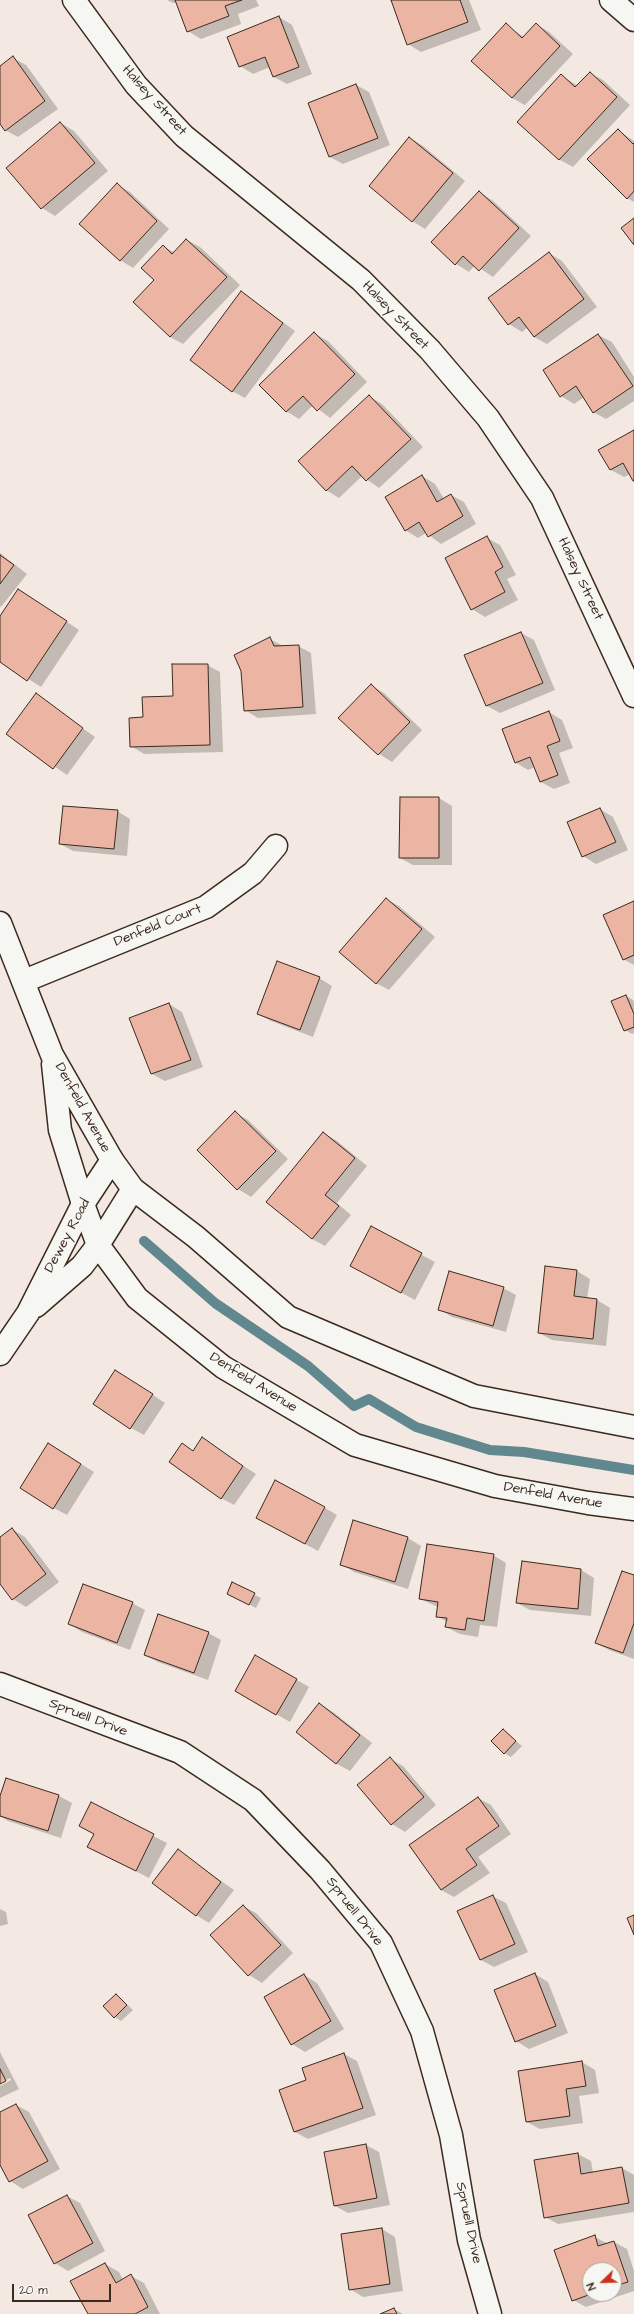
<!DOCTYPE html>
<html>
<head>
<meta charset="utf-8">
<style>
  body { margin:0 }
  #map { position:relative; width:634px; height:2314px; overflow:hidden; background:#f4e9e2; font-family:"Architects Daughter",sans-serif }
  canvas { display:block }
  .north { position:absolute; left:582px; top:2262px; width:40px; height:40px; box-sizing:border-box; background:#f6f6f2; border:1px solid #aba49d; border-radius:50%; rotate:247deg; font-size:11px; font-weight:700; line-height:16px; text-align:center; color:#3b2a1e }
  .north::after { content:''; display:block; margin:auto; width:14px; height:18px; background:#c8321e; clip-path:polygon(50% 0,100% 100%,50% 72%,0 100%) }
  .scale { position:absolute; left:12px; top:2284px; width:99px; height:18px; box-sizing:border-box; border:2px solid #3b2a1e; border-top:0; padding-left:5px; font-size:12px; line-height:14px; white-space:nowrap; color:#3b2a1e; -webkit-text-stroke:3px #f6f6f2; paint-order:stroke }
</style>
</head>
<body>
<div id="map">
<canvas width="634" height="2314"></canvas>
<div class="north">N</div>
<div class="scale">20 m</div>
</div>
<script>
const ctx = document.querySelector('canvas').getContext('2d');
ctx.lineJoin = 'round';
function paint(path, color) { ctx.fillStyle = color; ctx.fill(path, 'evenodd'); }
const shape = rows => new Path2D(rows.map(r => 'M' + r).join(''));
function trace(path, color, width, dash) { ctx.strokeStyle = color; ctx.lineWidth = width; ctx.lineCap = dash ? 'butt' : 'round'; ctx.setLineDash(dash || []); ctx.stroke(path); }
function write(font, color, halo, rows, align = 'center') {
  ctx.font = font + ' "Architects Daughter",sans-serif'; ctx.lineWidth = 3; ctx.setLineDash([]); ctx.textBaseline = 'middle'; ctx.strokeStyle = halo; ctx.fillStyle = color; for (const [text, x, y, turn = 0] of rows) {
    ctx.save(); ctx.translate(x, y); ctx.rotate((+turn || 0) * Math.PI / 180); ctx.textAlign = isNaN(turn) ? turn : align; if (halo) ctx.strokeText(text, 0, 0); ctx.fillText(text, 0, 0); ctx.restore();
  }
}
const shadow = shape([
  [167,0,256,0,259,6,238,14,241,24,201,39,188,31,177,2,173,3],
  [392,0,469,0,481,30,421,52,408,44],
  [279,17,292,25,312,74,287,84,274,77,270,67,253,74,240,66],
  [536,24,549,32,573,54,525,105,512,98,506,25,524,37],
  [13,58,26,65,58,109,18,137,5,130,0,123,0,67],
  [590,73,603,80,630,105,573,167,560,160,519,122,561,75,578,86],
  [356,85,369,92,390,145,343,164,330,157],
  [61,123,74,131,108,171,55,216,42,208,8,168],
  [618,130,634,141,634,202,627,198],
  [410,138,423,146,465,181,425,229,412,221],
  [117,185,130,192,169,229,133,268,120,260],
  [479,192,492,200,531,236,493,277,475,265,469,272,456,264,433,242],
  [187,240,200,247,240,285,183,344,170,337,134,302,156,280,163,246,175,253],
  [549,253,562,261,597,307,547,344,534,337,528,327,522,332,509,324],
  [241,292,295,331,245,398,232,391],
  [315,334,328,341,367,382,330,418,313,405,299,419,286,411],
  [598,335,612,342,634,377,634,401,606,419,593,412,584,397,574,404,561,396],
  [369,396,382,404,423,447,379,488,362,476,339,498,326,490],
  [634,431,634,481,630,474,624,477,611,470],
  [422,476,435,484,444,499,451,495,464,502,476,524,441,544,426,533,418,538,405,530],
  [487,538,500,545,516,575,507,579,518,600,485,617,472,609],
  [0,553,27,574,1,607,0,606],
  [31,598,79,630,41,687,0,661,0,617],
  [521,633,534,640,555,690,500,713,487,706,466,655],
  [270,639,283,646,298,646,311,653,316,714,258,718,245,710],
  [207,665,220,672,223,752,144,754,131,746,144,718,174,697],
  [371,685,384,693,422,730,392,762,379,754,340,718],
  [36,695,95,737,67,775,7,734],
  [549,712,562,720,573,748,559,753,570,783,554,789,541,782,535,767,528,770,515,762],
  [439,798,452,806,452,865,413,865,400,858],
  [600,809,613,817,628,850,596,864,583,856],
  [117,811,130,819,127,856,73,851,60,844],
  [386,899,399,906,435,937,389,990,376,983],
  [634,902,634,965,623,959],
  [319,978,332,986,313,1037,271,1021,258,1014],
  [626,996,633,1000,634,1003,634,1033,632,1034,625,1030],
  [169,1004,182,1012,203,1067,165,1081,152,1074,131,1019],
  [235,1113,248,1120,288,1159,251,1197,238,1189,198,1150],
  [324,1133,337,1141,367,1166,337,1203,351,1215,325,1246,312,1239],
  [371,1228,435,1262,415,1300,364,1273],
  [577,1271,590,1279,587,1299,597,1300,610,1308,606,1346,552,1340,539,1333],
  [503,1288,516,1295,506,1332,452,1317,439,1309],
  [129,1379,165,1403,144,1435,131,1428],
  [202,1439,256,1474,234,1505,221,1498,194,1451],
  [49,1444,94,1472,67,1515,54,1508],
  [325,1508,337,1515,318,1551,270,1525],
  [354,1521,408,1538,421,1546,408,1589,354,1572,341,1564],
  [12,1529,25,1537,59,1582,26,1607,13,1599,0,1582,0,1538],
  [493,1555,506,1563,497,1627,480,1625,478,1637,460,1634,446,1627,447,1622,437,1616,438,1607,420,1599],
  [581,1570,594,1578,591,1616,530,1610,517,1603],
  [634,1576,634,1659,609,1650,596,1643],
  [233,1584,261,1598,256,1608,235,1597],
  [132,1603,145,1610,130,1650,82,1632,69,1624],
  [208,1633,221,1640,208,1680,158,1662,145,1655],
  [255,1656,309,1687,290,1722,236,1691],
  [320,1704,333,1712,372,1743,350,1771,337,1764,297,1732],
  [503,1730,522,1746,511,1757,504,1753],
  [390,1759,403,1766,436,1805,405,1832,392,1824],
  [6,1779,59,1796,72,1803,61,1838,8,1821,0,1816,0,1799],
  [478,1798,491,1805,511,1834,478,1857,490,1873,454,1897,441,1890],
  [91,1804,167,1843,149,1878,102,1854,95,1834],
  [178,1851,234,1890,209,1923,196,1915],
  [492,1896,506,1903,528,1952,494,1967,481,1960],
  [243,1906,256,1913,293,1953,262,1983,249,1975,212,1935],
  [0,1909,6,1912,8,1924,0,1926],
  [535,1974,548,1982,568,2033,529,2049,516,2041],
  [304,1975,317,1983,344,2029,305,2052,292,2044],
  [117,1995,133,2010,121,2021,115,2017],
  [0,2052,19,2089,0,2098,0,2086,11,2080,10,2078,0,2083],
  [344,2054,357,2061,376,2115,308,2139,295,2132,308,2081],
  [582,2062,595,2070,599,2093,579,2096,583,2123,540,2129,527,2122],
  [16,2105,29,2112,60,2169,23,2189,10,2181,0,2163,0,2113],
  [366,2145,379,2152,390,2205,348,2213,335,2206,325,2153],
  [578,2154,591,2161,593,2173,622,2168,634,2175,634,2212,558,2224,545,2217],
  [67,2196,80,2203,105,2251,68,2271,55,2263,30,2215],
  [382,2229,395,2237,403,2291,363,2297,350,2289,342,2235],
  [595,2237,608,2244,614,2242,627,2249,634,2271,634,2291,586,2307,573,2300],
  [590,2270,614,2270,614,2294,590,2294],
  [105,2264,119,2272,123,2280,131,2276,144,2283,160,2314,89,2314],
  [394,2309,403,2314,382,2314]
]);
const stream = shape([
  [144,1241,215,1303,308,1366,354,1406,369,1399,416,1427,490,1450,524,1452,634,1470]
]);
const building = shape([
  [175,0,242,0,225,6,229,16,187,32,175,0],
  [391,0,460,0,468,22,407,45,391,0],
  [279,16,299,67,273,77,265,57,239,67,227,37,279,16],
  [506,23,522,38,536,23,560,46,512,98,471,61,506,23],
  [13,56,45,101,5,131,0,124,0,66,13,56],
  [590,72,617,97,559,160,517,122,561,74,575,87,590,72],
  [356,84,378,138,329,157,308,103,356,84],
  [60,122,95,163,41,209,6,168,60,122],
  [618,129,633,144,634,143,634,191,627,199,587,159,618,129],
  [409,137,453,173,412,222,369,186,409,137],
  [117,183,157,221,120,261,79,224,117,183],
  [479,191,519,228,479,271,463,256,455,265,431,242,479,191],
  [634,218,634,245,621,228,634,218],
  [186,239,227,277,170,337,133,302,154,280,141,268,163,245,172,254,186,239],
  [549,252,584,299,534,337,519,317,508,325,488,298,549,252],
  [241,291,283,323,232,392,190,360,241,291],
  [314,332,355,374,317,411,303,396,286,412,259,385,314,332],
  [598,334,633,386,593,413,576,386,560,397,543,370,598,334],
  [369,395,411,439,366,481,352,466,326,491,298,461,369,395],
  [634,430,634,481,633,481,623,463,610,470,598,450,634,430],
  [422,475,437,502,451,494,463,516,428,537,419,522,405,531,385,497,422,475],
  [487,536,503,567,495,572,505,592,471,610,445,558,487,536],
  [0,555,14,565,0,584,0,555],
  [18,589,67,621,27,681,0,662,0,616,18,589],
  [521,632,543,683,486,706,464,655,521,632],
  [270,637,274,646,299,645,303,707,244,711,241,671,234,655,270,637],
  [172,664,208,664,210,745,130,747,129,718,143,717,142,697,173,696,172,664],
  [371,684,410,722,378,755,338,718,371,684],
  [36,693,83,728,53,769,6,734,36,693],
  [549,711,560,741,547,746,558,775,540,782,530,757,515,763,502,729,549,711],
  [400,797,439,797,439,858,399,858,400,797],
  [63,806,118,810,114,849,59,844,63,806],
  [600,808,616,842,582,857,567,822,600,808],
  [386,898,422,929,376,984,339,952,386,898],
  [634,901,634,955,623,960,603,915,634,901],
  [277,961,320,977,300,1030,257,1014,277,961],
  [626,995,634,1014,634,1027,624,1031,611,1001,626,995],
  [169,1003,191,1060,151,1074,129,1018,169,1003],
  [235,1111,276,1151,237,1190,197,1150,235,1111],
  [323,1132,355,1158,325,1195,339,1206,312,1239,266,1202,323,1132],
  [371,1226,422,1253,401,1293,350,1266,371,1226],
  [545,1266,577,1270,574,1296,597,1299,593,1339,538,1333,545,1266],
  [449,1271,504,1287,493,1326,438,1310,449,1271],
  [115,1370,153,1394,130,1429,93,1404,115,1370],
  [202,1437,243,1466,221,1499,169,1462,182,1443,193,1451,202,1437],
  [48,1443,81,1464,53,1509,20,1488,48,1443],
  [275,1480,325,1507,305,1544,256,1518,275,1480],
  [353,1520,408,1537,395,1582,340,1565,353,1520],
  [12,1528,46,1574,12,1600,0,1584,0,1537,12,1528],
  [427,1544,494,1554,484,1621,467,1618,465,1630,445,1627,447,1618,436,1617,438,1602,419,1599,427,1544],
  [522,1561,581,1569,578,1609,516,1603,522,1561],
  [622,1571,634,1575,634,1623,623,1653,595,1643,622,1571],
  [232,1582,255,1593,249,1605,227,1594,232,1582],
  [83,1584,133,1602,117,1643,68,1624,83,1584],
  [158,1614,209,1632,194,1673,144,1655,158,1614],
  [255,1655,297,1679,276,1715,235,1691,255,1655],
  [319,1703,360,1735,336,1764,296,1732,319,1703],
  [503,1729,516,1741,504,1754,491,1741,503,1729],
  [390,1757,424,1797,391,1825,357,1785,390,1757],
  [6,1778,59,1795,48,1831,0,1816,0,1796,6,1778],
  [478,1797,499,1826,466,1849,477,1865,441,1890,409,1845,478,1797],
  [91,1802,154,1834,136,1871,87,1847,94,1834,79,1826,91,1802],
  [178,1849,221,1882,196,1916,152,1883,178,1849],
  [493,1895,515,1944,480,1960,457,1911,493,1895],
  [243,1905,281,1945,248,1976,210,1935,243,1905],
  [634,1915,634,1935,627,1918,634,1915],
  [535,1973,556,2026,515,2042,494,1990,535,1973],
  [304,1974,331,2021,291,2045,264,1997,304,1974],
  [116,1994,127,2005,114,2018,103,2006,116,1994],
  [344,2053,363,2108,294,2132,279,2090,306,2080,302,2068,344,2053],
  [582,2061,586,2086,566,2089,570,2116,526,2122,518,2071,582,2061],
  [0,2069,6,2081,0,2084,0,2069],
  [16,2104,48,2161,9,2182,0,2165,0,2112,16,2104],
  [366,2144,377,2198,334,2206,324,2152,366,2144],
  [578,2153,581,2174,622,2167,629,2203,544,2218,534,2160,578,2153],
  [67,2195,93,2243,54,2264,28,2215,67,2195],
  [382,2228,390,2284,349,2290,341,2234,382,2228],
  [595,2235,598,2246,614,2241,628,2282,614,2286,614,2270,590,2270,591,2294,572,2301,554,2250,595,2235],
  [105,2263,116,2283,131,2274,148,2307,135,2314,88,2314,70,2281,105,2263],
  [394,2308,397,2314,380,2314,394,2308]
]);
const minor = shape([
  [74,0,136,85,184,136,361,280,430,350,488,418,542,498,634,696],
  [611,0,634,20],
  [24,981,206,907,253,873,276,846],
  [36,1306,82,1266,98,1245,133,1189],
  [0,1354,28,1313,83,1204,112,1160],
  [0,1684,180,1752,253,1800,320,1870,381,1943,422,2031,451,2135,469,2240,490,2314]
]);
const tertiary = shape([
  [0,923,52,1055,112,1160,133,1189,196,1237,288,1317,474,1396,634,1427],
  [53,1064,60,1130,83,1204,98,1245,137,1298,223,1367,355,1445,495,1486,588,1503,634,1509]
]);
const streetNames = [
  ["Halsey Street",154,101,48],
  ["Halsey Street",395,316,46],
  ["Halsey Street",580,579,65],
  ["Denfeld Court",158,926,-22],
  ["Denfeld Avenue",82,1108,61],
  ["Dewey Road",68,1236,-62],
  ["Denfeld Avenue",253,1383,32],
  ["Denfeld Avenue",553,1496,10],
  ["Spruell Drive",88,1718,21],
  ["Spruell Drive",354,1912,52],
  ["Spruell Drive",468,2223,78]
];
paint(shadow, '#0003');
trace(stream, '#61888e', 10);
paint(building, '#ecb4a2');
trace(building, '#3b2a1e', 1);
trace(minor, '#3b2a1e', 25);
trace(tertiary, '#3b2a1e', 25);
trace(minor, '#f6f6f2', 22);
trace(tertiary, '#f6f6f2', 22);
write('14px', '#3b2a1e', '#f6f6f2', streetNames);
</script>
</body>
</html>
